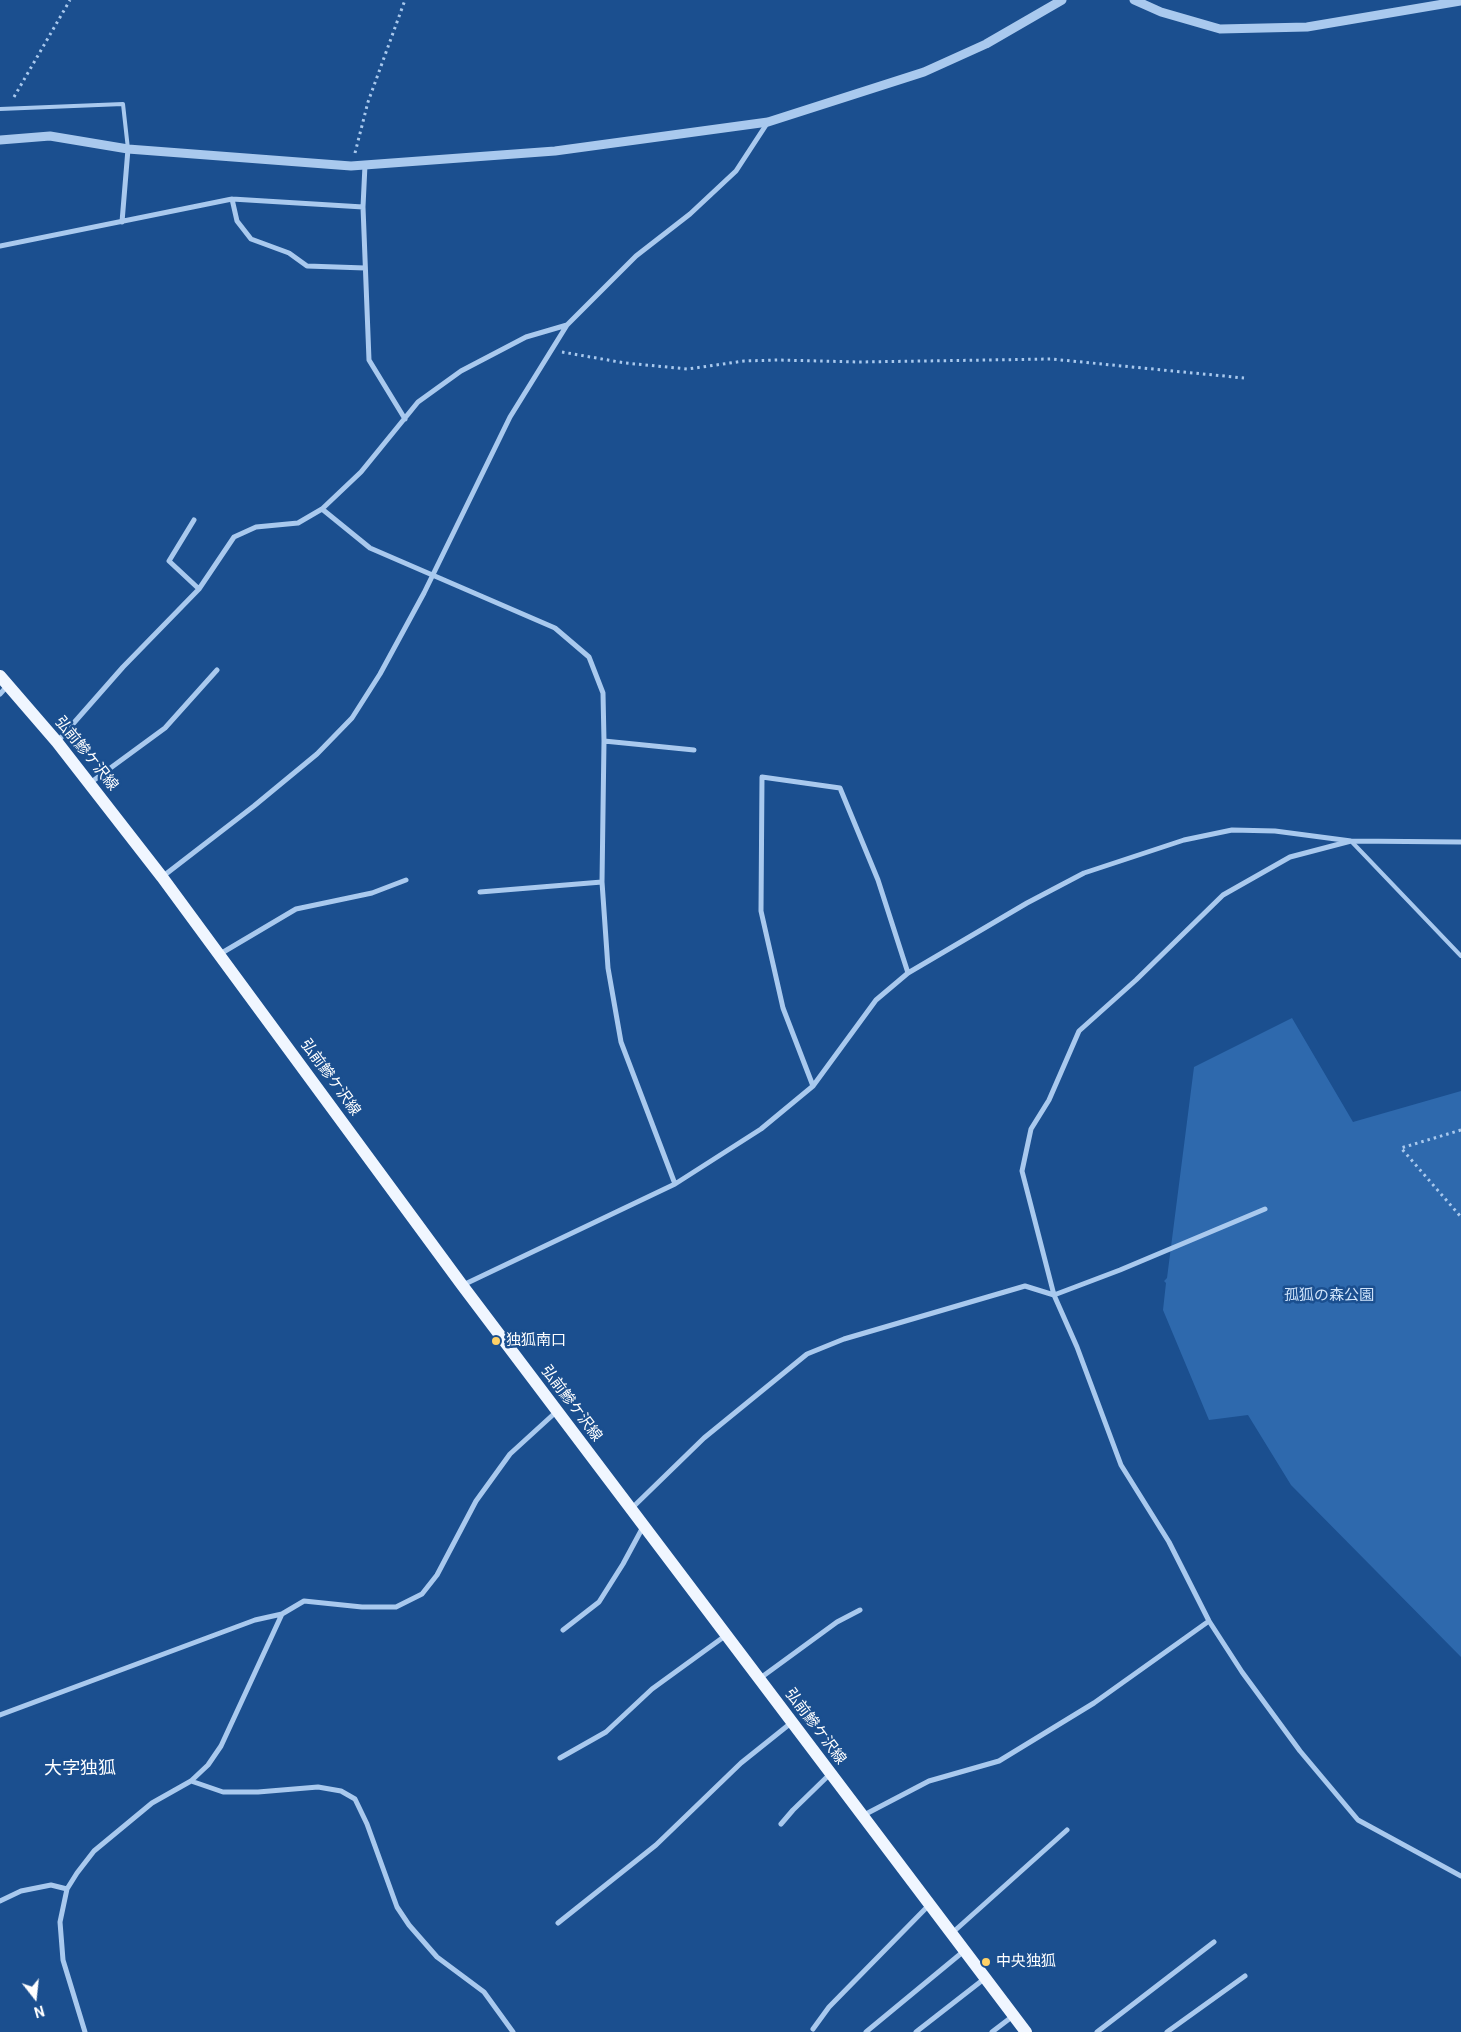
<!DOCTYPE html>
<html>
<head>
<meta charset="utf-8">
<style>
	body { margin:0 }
	#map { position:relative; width:1461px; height:2032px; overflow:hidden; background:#1b4f8f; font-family:Roboto,sans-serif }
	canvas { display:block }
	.north { position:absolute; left:10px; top:1972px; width:50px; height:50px; -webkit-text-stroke:4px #1b4f8f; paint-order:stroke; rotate:164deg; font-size:14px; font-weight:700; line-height:20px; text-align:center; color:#fff }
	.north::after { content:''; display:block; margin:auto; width:18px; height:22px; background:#fff; clip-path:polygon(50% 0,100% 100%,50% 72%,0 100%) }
</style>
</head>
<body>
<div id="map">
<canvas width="1461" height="2032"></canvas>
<div class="north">N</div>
</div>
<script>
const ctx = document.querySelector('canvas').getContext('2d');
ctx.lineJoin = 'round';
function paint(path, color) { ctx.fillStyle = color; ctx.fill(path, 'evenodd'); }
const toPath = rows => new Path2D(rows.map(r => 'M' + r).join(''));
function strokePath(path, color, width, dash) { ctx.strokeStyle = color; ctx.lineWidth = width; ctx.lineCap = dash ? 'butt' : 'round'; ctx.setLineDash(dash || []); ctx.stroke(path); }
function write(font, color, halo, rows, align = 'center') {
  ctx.font = font + ' Roboto,"Noto Sans JP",sans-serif'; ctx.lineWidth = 5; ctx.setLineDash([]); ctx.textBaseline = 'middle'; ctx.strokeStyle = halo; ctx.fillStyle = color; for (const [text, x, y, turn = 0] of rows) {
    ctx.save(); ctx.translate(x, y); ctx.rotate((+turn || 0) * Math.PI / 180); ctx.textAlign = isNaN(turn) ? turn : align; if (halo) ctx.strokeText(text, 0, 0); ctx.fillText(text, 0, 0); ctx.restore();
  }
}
paint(toPath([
	[1292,1018,1353,1122,1461,1091,1461,1657,1291,1485,1248,1415,1209,1420,1163,1310,1166,1283,1164,1281,1167,1278,1194,1067]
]), '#2e69ad');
strokePath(toPath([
	[14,97,70,0],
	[355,153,368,102,405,0],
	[562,352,625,363,688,369,744,361,778,360,860,362,1051,359,1244,378],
	[1461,1130,1401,1148,1461,1217]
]), '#a9c9ee', 3, [2.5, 4]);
strokePath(toPath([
	[0,109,123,104,128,149],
	[1351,841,1461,956]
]), '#a9c9ee', 4);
strokePath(toPath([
	[365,165,363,207,369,360,405,419],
	[232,199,237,221,251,239,289,253,307,266,365,268],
	[122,222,128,149],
	[0,246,232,199,363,207],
	[322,509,370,548,555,628,589,657,603,693,604,741,602,882,608,968,621,1042,675,1184],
	[194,520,169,561,199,589],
	[0,694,8,685],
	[604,741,694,750],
	[57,742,123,667,199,589,234,537,256,527,298,523,322,509,361,472,418,402,461,371,526,337,567,325],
	[90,783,165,728,217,670],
	[1351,841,1290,857,1223,895,1136,980,1079,1031,1049,1100,1031,1129,1022,1171,1054,1295,1077,1347,1121,1465,1169,1542,1209,1621,1242,1672,1300,1751,1358,1820,1461,1876],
	[162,877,254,806,317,754,352,718,380,674,424,593,510,417,567,325,636,256,690,214,736,171,768,122],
	[480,892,602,882],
	[220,954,296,909,372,893,406,880],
	[813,1086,783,1008,761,911,762,777,840,788,878,880,908,973],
	[463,1285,675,1184,761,1129,813,1086,876,1000,908,973,1027,903,1084,873,1184,840,1232,830,1275,831,1351,841,1461,842],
	[631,1509,704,1438,807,1354,844,1339,1025,1286,1054,1295,1120,1270,1265,1209],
	[563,1630,599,1602,623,1564,643,1527],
	[759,1679,837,1622,860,1610],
	[0,1715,255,1620,282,1614],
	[560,1758,606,1732,652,1689,725,1636],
	[191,1781,223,1792,258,1792,318,1787,341,1791,355,1799,367,1824,397,1907,409,1925,437,1957,484,1992,513,2032],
	[862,1816,929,1781,999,1761,1094,1703,1209,1621],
	[781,1824,793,1810,830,1774],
	[0,1901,21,1891,51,1885,67,1889],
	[558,1923,656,1845,741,1763,791,1723],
	[951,1934,1067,1830],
	[813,2029,829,2007,929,1905],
	[85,2032,63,1960,60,1922,67,1889,77,1873,94,1851,152,1803,191,1781,208,1765,221,1746,282,1614,304,1601,362,1607,396,1607,422,1594,437,1575,476,1501,510,1454,556,1412],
	[866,2032,964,1951],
	[916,2032,984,1979],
	[992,2032,1013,2016],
	[1097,2032,1214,1942],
	[1167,2032,1245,1976]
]), '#a9c9ee', 5);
strokePath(toPath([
	[1134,0,1161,12,1220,29,1307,27,1461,1],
	[0,140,50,136,128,149,351,166,555,151,768,122,924,72,986,44,1062,0]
]), '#a9c9ee', 9);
strokePath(toPath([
	[0,676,57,742,162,877,462,1285,1026,2032]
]), '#f0f6ff', 12);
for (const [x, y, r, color] of [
	[496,1341,5,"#ffd166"],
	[986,1962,5,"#ffd166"]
]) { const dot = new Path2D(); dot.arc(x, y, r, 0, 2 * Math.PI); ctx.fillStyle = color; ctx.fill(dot); strokePath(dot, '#1b4f8f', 2); }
write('15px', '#fff', '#1b4f8f', [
	["弘前鰺ケ沢線",86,754,51],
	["弘前鰺ケ沢線",330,1078,54],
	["弘前鰺ケ沢線",571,1404,53],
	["弘前鰺ケ沢線",815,1727,53]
]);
write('15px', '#cfe3fa', '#1b4f8f', [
	["孤狐の森公園",1329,1296]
]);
write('15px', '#fff', '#1b4f8f', [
	["独狐南口",506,1341],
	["中央独狐",996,1962]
], 'left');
write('18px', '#fff', '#1b4f8f', [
	["大字独狐",80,1769]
]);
</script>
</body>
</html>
